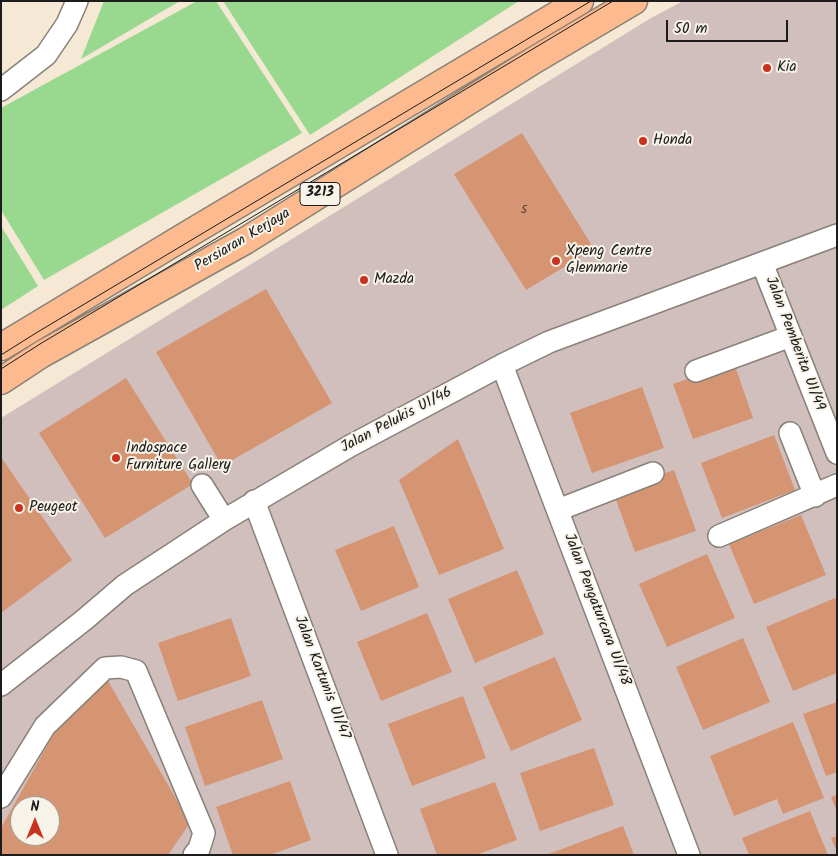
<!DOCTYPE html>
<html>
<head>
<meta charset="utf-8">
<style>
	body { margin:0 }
	#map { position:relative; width:838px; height:856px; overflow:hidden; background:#f5e8d4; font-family:Kalam,sans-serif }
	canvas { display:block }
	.frame { position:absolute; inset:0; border:2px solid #1c1c1c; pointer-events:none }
	.north { position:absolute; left:10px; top:796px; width:50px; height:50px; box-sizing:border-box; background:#f7f3e8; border:1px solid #9f9d96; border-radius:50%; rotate:0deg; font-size:14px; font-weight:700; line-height:20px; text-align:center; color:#1c1c1c }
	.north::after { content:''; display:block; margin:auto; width:18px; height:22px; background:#c8321e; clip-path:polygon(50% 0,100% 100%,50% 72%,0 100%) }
	.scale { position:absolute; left:666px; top:20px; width:122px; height:22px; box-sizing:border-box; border:2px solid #1c1c1c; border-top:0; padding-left:6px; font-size:15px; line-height:18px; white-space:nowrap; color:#1c1c1c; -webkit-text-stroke:4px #f7f3e8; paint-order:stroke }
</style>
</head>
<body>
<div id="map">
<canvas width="838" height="856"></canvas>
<div class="frame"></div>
<div class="north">N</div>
<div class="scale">50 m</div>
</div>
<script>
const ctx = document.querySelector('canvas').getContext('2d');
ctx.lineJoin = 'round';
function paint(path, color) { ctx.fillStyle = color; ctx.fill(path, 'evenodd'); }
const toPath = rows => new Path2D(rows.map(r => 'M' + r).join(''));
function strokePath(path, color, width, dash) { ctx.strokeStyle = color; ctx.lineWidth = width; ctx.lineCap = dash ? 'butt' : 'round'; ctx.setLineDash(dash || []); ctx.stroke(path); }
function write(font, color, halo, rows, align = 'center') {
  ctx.font = font + ' Kalam,sans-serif'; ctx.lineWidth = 4; ctx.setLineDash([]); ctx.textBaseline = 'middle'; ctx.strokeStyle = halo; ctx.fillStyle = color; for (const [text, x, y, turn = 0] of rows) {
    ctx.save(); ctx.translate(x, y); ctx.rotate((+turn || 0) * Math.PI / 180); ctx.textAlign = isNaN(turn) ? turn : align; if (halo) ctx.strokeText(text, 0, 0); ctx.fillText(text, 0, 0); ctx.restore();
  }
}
paint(toPath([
	[683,1,837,1,837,855,1,855,1,418,651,18],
	[20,806,50,806,50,836,20,836]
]), '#d1bfbd');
paint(toPath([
	[104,1,180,1,81,59],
	[197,1,216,1,302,133,44,280,1,210,1,108],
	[223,1,519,1,310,135],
	[1,226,38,286,1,310]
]), '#99d98f');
paint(toPath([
	[522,133,594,249,526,290,454,174],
	[266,289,332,403,222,466,156,352],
	[734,363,753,418,693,439,673,384],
	[126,378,193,484,105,538,39,433],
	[642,387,664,448,592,473,570,413],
	[774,435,795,490,722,518,701,463],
	[458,439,504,549,439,575,399,480],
	[1,457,72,560,1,613],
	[674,470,696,531,635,552,613,492],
	[801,515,826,575,754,604,729,544],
	[394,526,419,587,361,611,335,550],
	[707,554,735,618,667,647,639,584],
	[517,570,544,634,475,663,448,599],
	[835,598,837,602,837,673,793,691,766,627],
	[427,613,452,672,381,701,357,642],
	[231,618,251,676,178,701,158,643],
	[743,638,770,702,703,730,676,667],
	[555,657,582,720,511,751,483,687],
	[108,681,190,823,168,855,1,855,1,828,53,735],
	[20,806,50,806,50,836,20,836],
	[463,696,486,758,412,786,388,724],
	[262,700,283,759,205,786,185,727],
	[837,702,837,772,826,776,803,714],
	[793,722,824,798,783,814,777,799,734,816,710,756],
	[594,748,614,805,540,831,520,773],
	[290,781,311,840,270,855,233,855,216,807],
	[495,782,517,840,476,855,437,855,420,809],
	[837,795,837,812,831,797],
	[810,811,828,855,749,855,742,838],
	[623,826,634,855,546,855],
	[837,836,837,852,831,838]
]), '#d59472');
const minor = toPath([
	[1,90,46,55,67,24,77,1],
	[762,263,837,453],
	[502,365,689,855],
	[696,371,791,336],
	[790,433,815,496],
	[202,485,224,520],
	[254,501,387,855],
	[558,510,653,473],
	[719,536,837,485],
	[1,685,84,620,125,585,224,520,350,446,502,365,549,342,837,235],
	[1,797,45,726,105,668,121,667,136,671,204,833,199,849,194,855]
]);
const major = toPath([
	[1,347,190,233,580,1],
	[1,381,42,354,245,241,536,59,634,1]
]);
strokePath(minor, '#888278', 24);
strokePath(major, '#888278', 29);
strokePath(minor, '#fff', 21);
strokePath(major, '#fcba8e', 26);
strokePath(toPath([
	[1,355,36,333,591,1],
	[1,369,40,344,613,1]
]), '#1c1c1c', 1);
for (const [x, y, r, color] of [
	[767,68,5,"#c8321e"],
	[643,141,5,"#c8321e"],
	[556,261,5,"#c8321e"],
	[364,280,5,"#c8321e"],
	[116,458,5,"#c8321e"],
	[19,508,5,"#c8321e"]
]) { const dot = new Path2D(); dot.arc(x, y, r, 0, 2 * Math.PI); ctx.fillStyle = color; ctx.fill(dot); strokePath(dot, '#f7f3e8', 2); }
write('12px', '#4a3a32', null, [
	["5",524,211]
]);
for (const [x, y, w] of [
	[320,194,40]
]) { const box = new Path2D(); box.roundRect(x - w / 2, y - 11.5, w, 23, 4); ctx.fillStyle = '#f7f3e8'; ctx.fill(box); strokePath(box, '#1c1c1c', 1); }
write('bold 14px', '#1c1c1c', null, [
	["3213",320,194]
]);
write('15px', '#1c1c1c', '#f7f3e8', [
	["Kia",777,68],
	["Honda",653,141],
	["Xpeng Centre",566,252],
	["Glenmarie",566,269],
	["Mazda",374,280],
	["Indospace",126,449],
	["Furniture Gallery",126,466],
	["Peugeot",29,508]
], 'left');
write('15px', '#1c1c1c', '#f7f3e8', [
	["Persiaran Kerjaya",243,241,-31],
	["Jalan Pemberita U1/49",794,344,69],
	["Jalan Pelukis U1/46",397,421,-28],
	["Jalan Pengaturcara U1/48",596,610,69],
	["Jalan Kartunis U1/47",321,678,69]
]);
</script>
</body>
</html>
